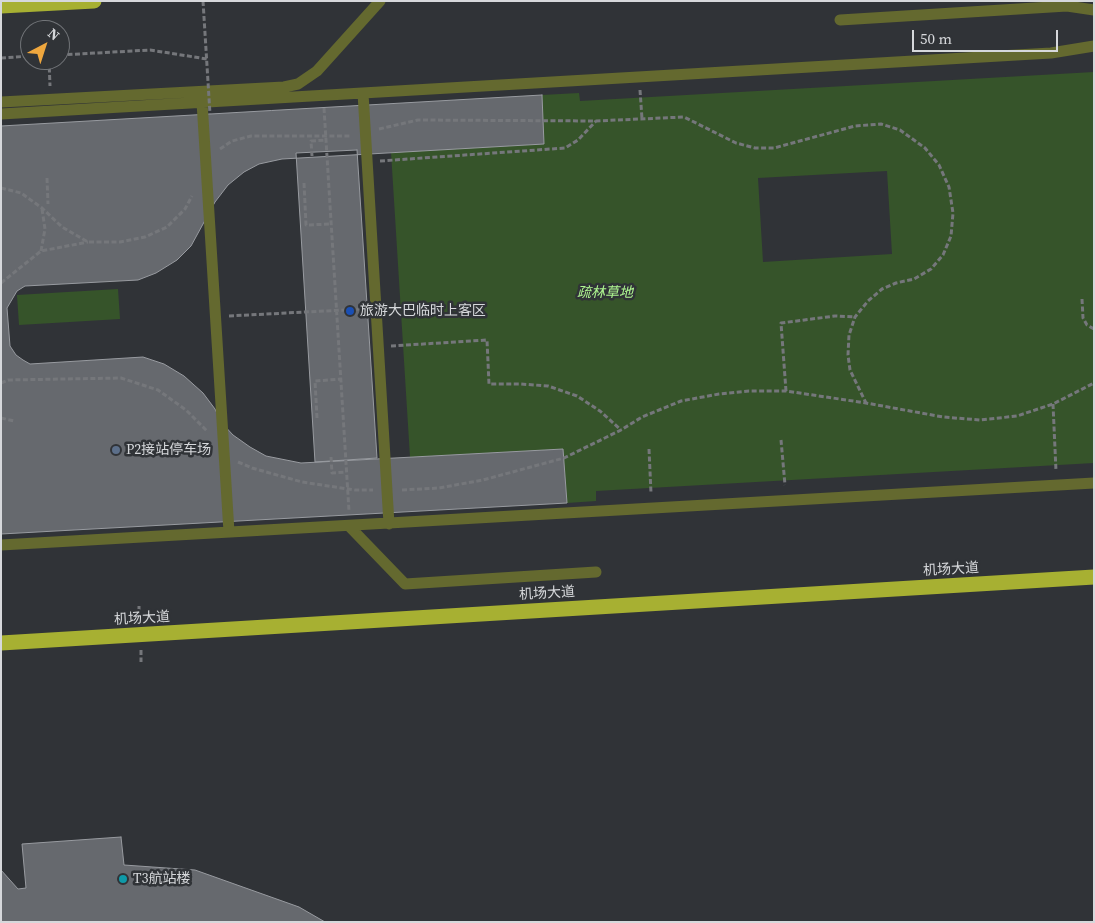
<!DOCTYPE html>
<html>
<head>
<meta charset="utf-8">
<style>
	body { margin:0 }
	#map { position:relative; width:1095px; height:923px; overflow:hidden; background:#303337; font-family:"Source Serif 4",serif }
	canvas { display:block }
	.frame { position:absolute; inset:0; border:2px solid #d6d8db; pointer-events:none }
	.north { position:absolute; left:20px; top:20px; width:50px; height:50px; box-sizing:border-box; background:#303337; border:1px solid #727579; border-radius:50%; rotate:40deg; font-size:14px; font-weight:700; line-height:20px; text-align:center; color:#d6d8db }
	.north::after { content:''; display:block; margin:auto; width:18px; height:22px; background:#efa73e; clip-path:polygon(50% 0,100% 100%,50% 72%,0 100%) }
	.scale { position:absolute; left:912px; top:30px; width:146px; height:22px; box-sizing:border-box; border:2px solid #d6d8db; border-top:0; padding-left:6px; font-size:15px; line-height:18px; white-space:nowrap; color:#d6d8db; -webkit-text-stroke:4px #303337; paint-order:stroke }
</style>
</head>
<body>
<div id="map">
<canvas width="1095" height="923"></canvas>
<div class="frame"></div>
<div class="north">N</div>
<div class="scale">50 m</div>
</div>
<script>
const ctx = document.querySelector('canvas').getContext('2d');
ctx.lineJoin = 'round';
function paint(path, color) { ctx.fillStyle = color; ctx.fill(path, 'evenodd'); }
const toPath = rows => new Path2D(rows.map(r => 'M' + r).join(''));
function strokePath(path, color, width, dash) { ctx.strokeStyle = color; ctx.lineWidth = width; ctx.lineCap = dash ? 'butt' : 'round'; ctx.setLineDash(dash || []); ctx.stroke(path); }
function write(font, color, halo, rows, align = 'center') {
  ctx.font = font + ' "Source Serif 4","Noto Sans SC",serif'; ctx.lineWidth = 5; ctx.setLineDash([]); ctx.textBaseline = 'middle'; ctx.strokeStyle = halo; ctx.fillStyle = color; for (const [text, x, y, turn = 0] of rows) {
    ctx.save(); ctx.translate(x, y); ctx.rotate((+turn || 0) * Math.PI / 180); ctx.textAlign = isNaN(turn) ? turn : align; if (halo) ctx.strokeText(text, 0, 0); ctx.fillText(text, 0, 0); ctx.restore();
  }
}
paint(toPath([
	[1094,72,1094,463,596,491,596,501,567,503,563,449,410,457,391,152,544,144,542,95,579,93,580,101],
	[887,171,892,254,763,262,758,178],
	[118,289,120,319,19,325,17,295]
]), '#36542a');
const building = toPath([
	[542,95,544,144,282,159,259,164,244,172,228,185,215,202,191,246,177,260,156,273,138,280,25,286,17,291,7,308,10,346,16,355,23,360,30,364,143,357,164,364,184,376,203,393,215,409,221,422,233,435,250,447,266,456,301,463,563,449,567,503,1,534,1,126,542,95],
	[357,150,377,458,315,462,296,153,357,150],
	[121,837,124,865,195,870,299,907,325,922,1,922,1,870,18,889,26,888,22,844,121,837]
]);
paint(building, '#66696e');
strokePath(building, '#989ba0', 1);
strokePath(toPath([
	[46,23,47,30],
	[60,55,150,50,207,59],
	[1,58,30,56],
	[49,60,50,86],
	[640,90,642,119],
	[324,108,349,511],
	[379,129,418,120,596,121,684,117,736,143,755,148,774,148,855,126,881,124,900,130,925,148,939,165,949,187,953,213,951,236,943,255,931,269,914,279,896,283,882,289,868,301,855,317,849,335,848,355,850,370,866,403],
	[220,149,232,141,251,136,351,136],
	[312,156,311,141,326,140],
	[380,161,565,148,578,140,596,121],
	[47,178,48,204],
	[304,183,306,225,331,224],
	[1,188,21,193,42,208,62,227,88,242,120,242,145,237,167,227,185,209,192,196],
	[41,251,45,229,42,209],
	[1,283,41,251,88,242],
	[1082,299,1083,318,1087,325,1094,329],
	[229,316,363,309],
	[391,346,487,340,489,384,521,384,548,386,577,396,600,411,621,430],
	[1,383,8,380,121,378,158,390,186,410,208,432],
	[786,391,781,323,835,316,855,317],
	[1053,404,1056,471],
	[1,418,14,421],
	[317,418,315,381,341,379],
	[781,440,785,485],
	[649,449,651,493],
	[331,457,332,473,346,472],
	[238,462,252,468,302,482,355,490,373,490],
	[402,490,439,488,483,480,564,458,621,430,642,417,681,401,719,394,749,391,786,391,866,403,943,417,980,420,1017,416,1053,404,1094,383],
	[139,606,139,619],
	[141,650,141,662]
]), '#75777b', 3, [5, 2.5]);
strokePath(toPath([
	[840,20,1067,6,1094,10],
	[363,93,389,524],
	[1,102,284,87,298,84,317,71,380,1],
	[202,102,229,532],
	[1,114,1051,53,1094,46],
	[349,526,405,584,596,572],
	[1,545,1094,483]
]), '#64692f', 11);
strokePath(toPath([
	[1,6,94,1],
	[1,643,1094,577]
]), '#a7b032', 15);
strokePath(toPath([
	[203,1,210,114]
]), '#75777b', 3, [5, 2.5]);
for (const [x, y, r, color] of [
	[350,311,5,"#1a4fb4"],
	[116,450,5,"#5c6f8a"],
	[123,879,5,"#0f9aa8"]
]) { const dot = new Path2D(); dot.arc(x, y, r, 0, 2 * Math.PI); ctx.fillStyle = color; ctx.fill(dot); strokePath(dot, '#303337', 2); }
write('italic 14px', '#aef690', '#303337', [
	["疏林草地",605,293]
]);
write('14px', '#d6d8db', '#303337', [
	["旅游大巴临时上客区",360,311],
	["P2接站停车场",126,450],
	["T3航站楼",133,879]
], 'left');
write('14px', '#d6d8db', '#303337', [
	["机场大道",951,570,-3],
	["机场大道",547,594,-3],
	["机场大道",142,619,-3]
]);
</script>
</body>
</html>
